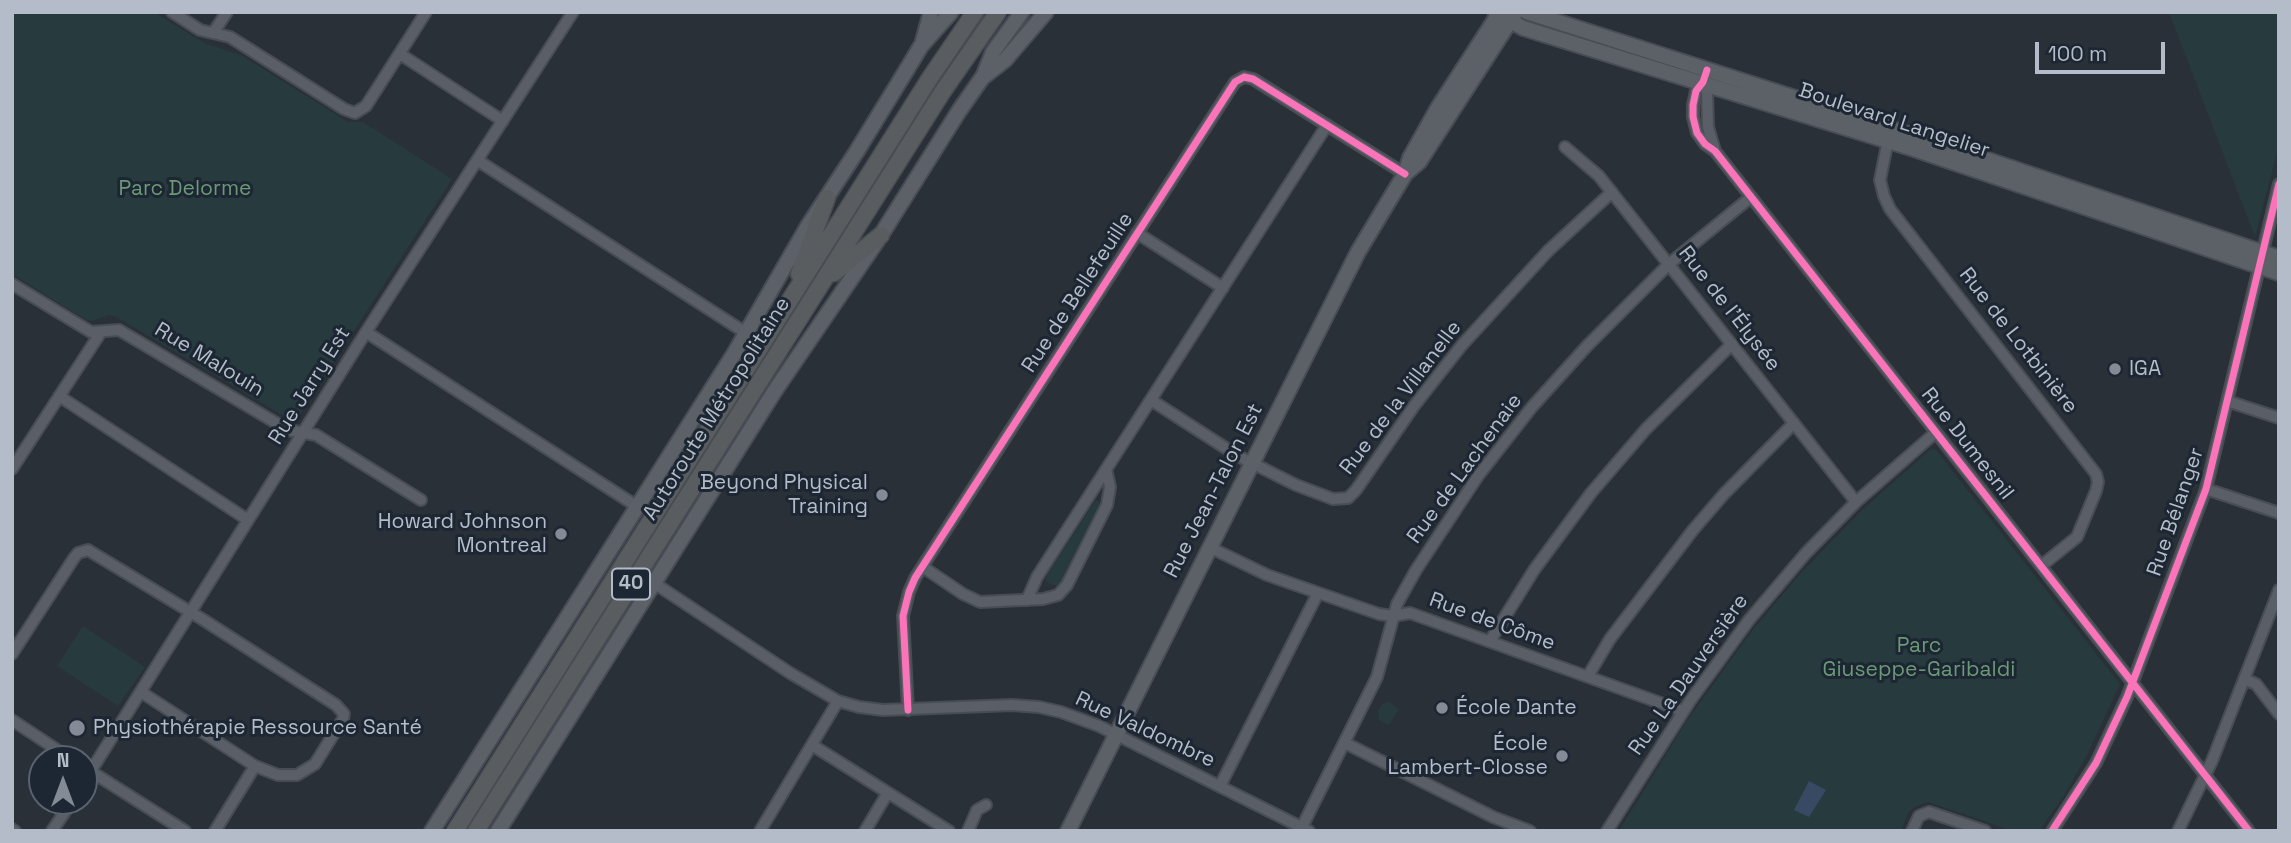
<!DOCTYPE html>
<html>
<head>
<meta charset="utf-8">
<style>
	body { margin:0 }
	#map { position:relative; width:2291px; height:843px; overflow:hidden; background:#2a3038; font-family:"Space Grotesk",sans-serif }
	canvas { display:block }
	.frame { position:absolute; inset:0; border:14px solid #b4bcc9; pointer-events:none }
	.north { position:absolute; left:28px; top:745px; width:70px; height:70px; box-sizing:border-box; background:#1d2633; border:2px solid #59626f; border-radius:50%; rotate:0deg; font-size:19px; font-weight:700; line-height:28px; text-align:center; color:#b4bcc9 }
	.north::after { content:''; display:block; margin:auto; width:24px; height:32px; background:#848b96; clip-path:polygon(50% 0,100% 100%,50% 72%,0 100%) }
	.scale { position:absolute; left:2035px; top:42px; width:130px; height:32px; box-sizing:border-box; border:4px solid #b4bcc9; border-top:0; padding-left:9px; font-size:21px; line-height:24px; white-space:nowrap; color:#b4bcc9; -webkit-text-stroke:5px #1d2633; paint-order:stroke }
</style>
</head>
<body>
<div id="map">
<canvas width="2291" height="843"></canvas>
<div class="frame"></div>
<div class="north">N</div>
<div class="scale">100 m</div>
</div>
<script>
const ctx = document.querySelector('canvas').getContext('2d');
ctx.lineJoin = 'round';
function paint(path, color) { ctx.fillStyle = color; ctx.fill(path, 'evenodd'); }
const toPath = rows => new Path2D(rows.map(r => 'M' + r).join(''));
function strokePath(path, color, width, dash) { ctx.strokeStyle = color; ctx.lineWidth = width; ctx.lineCap = dash ? 'butt' : 'round'; ctx.setLineDash(dash || []); ctx.stroke(path); }
function write(font, color, halo, rows, align = 'center') {
  ctx.font = font + ' "Space Grotesk",sans-serif'; ctx.lineWidth = 6; ctx.setLineDash([]); ctx.textBaseline = 'middle'; ctx.strokeStyle = halo; ctx.fillStyle = color; for (const [text, x, y, turn = 0] of rows) {
    ctx.save(); ctx.translate(x, y); ctx.rotate((+turn || 0) * Math.PI / 180); ctx.textAlign = isNaN(turn) ? turn : align; if (halo) ctx.strokeText(text, 0, 0); ctx.fillText(text, 0, 0); ctx.restore();
  }
}
paint(toPath([
	[12,12,154,12,206,44,241,55,348,122,363,122,452,179,297,419,289,419,115,316,109,315,91,321,86,320,12,274],
	[2169,12,2279,12,2279,145,2255,237],
	[1931,449,1936,450,2120,684,2085,759,2063,797,2039,831,2013,831,1928,802,1914,807,1908,813,1901,831,1619,831,1686,722,1754,628,1801,573,1862,510],
	[1096,500,1099,502,1099,506,1061,582,1057,585,1051,585,1046,581,1047,575],
	[83,626,145,667,118,706,57,666],
	[1389,702,1399,709,1389,725,1379,720,1378,712,1382,704]
]), '#273a3e');
paint(toPath([
	[1809,781,1826,790,1809,817,1794,810]
]), '#384963');
const minor = toPath([
	[172,12,200,30,230,37,344,109,355,113,366,106,426,12],
	[213,33,227,12],
	[400,54,503,121],
	[1704,78,1696,91,1693,105,1693,117,1697,133,1705,144,1715,151,2249,831],
	[1703,82,1707,92,1708,127,1715,151],
	[1889,135,1880,180,1884,196,1890,209,2096,474,2098,482,2096,491,2077,537,2041,566],
	[1565,147,1599,176,1856,502],
	[477,160,746,333],
	[1137,233,1223,288],
	[12,284,91,332,119,330,288,430,316,435,421,500],
	[366,332,638,507],
	[59,396,248,520],
	[1151,400,1238,456,1296,485,1333,499,1348,498,1356,490,1414,406,1462,345,1548,251,1612,192],
	[2227,401,2279,418],
	[12,469,101,332],
	[2206,489,2279,513],
	[1209,547,1267,575,1379,614,1393,616,1410,613,1683,711],
	[923,567,963,594,980,602,1043,599,1058,595,1067,585,1107,505,1110,487,1106,469],
	[654,583,790,673,838,701,859,707,883,710,1012,705,1039,707,1061,712,1099,726,1309,831],
	[1027,600,1037,577,1327,125],
	[1490,641,1534,570,1591,493,1646,429,1732,344],
	[12,654,74,558,78,553,88,550,202,619,336,705,344,714,343,719,315,764,297,775,278,775,255,766,141,692],
	[1588,676,1610,639,1693,530,1724,494,1794,423],
	[2244,679,2256,684,2279,714],
	[908,710,903,616,909,592,915,578,1235,82,1244,77,1253,79,1405,174],
	[12,720,71,759],
	[1345,743,1493,817,1530,831],
	[812,745,949,831],
	[84,767,185,831],
	[84,782,366,332,573,12],
	[1220,786,1318,593],
	[1302,827,1377,677,1397,604,1416,570,1478,476,1532,407,1587,346,1669,264,1751,197],
	[12,829,15,831],
	[52,831,72,801],
	[215,831,255,766],
	[760,831,838,701],
	[865,831,887,794],
	[968,831,977,810,986,805],
	[1607,831,1690,701,1749,620,1806,553,1856,502,1935,433],
	[1912,831,1919,816,1929,812,1985,831],
	[2052,831,2096,763,2127,697,2206,489,2279,184],
	[2178,831,2212,761,2279,590]
]);
const major = toPath([
	[1495,12,1523,28,1914,149,2279,273],
	[1527,12,1961,151,2279,258],
	[923,41,931,12],
	[983,77,993,52,1022,12],
	[1406,173,1419,162,1516,12],
	[432,831,734,354,808,226,857,151,912,61,921,46,951,12],
	[498,831,774,392,881,235,959,111,982,78,1005,60,1046,12],
	[1068,831,1358,252,1405,174,1410,158,1438,108,1500,12]
]);
const highway = toPath([
	[834,273,881,235],
	[799,274,827,198],
	[455,831,930,78,975,12],
	[476,831,943,91,998,12]
]);
strokePath(minor, '#484c53', 14);
strokePath(major, '#484c55', 18);
strokePath(highway, '#474c53', 19);
strokePath(minor, '#5a5e66', 10);
strokePath(major, '#5c6168', 14);
strokePath(highway, '#5a5d60', 16);
strokePath(toPath([
	[1707,70,1703,82,1696,91,1693,105,1693,117,1697,133,1705,144,1715,151,2249,831],
	[908,710,903,616,909,592,915,578,1235,82,1244,77,1253,79,1405,174],
	[2052,831,2096,763,2127,697,2206,489,2279,184]
]), '#fb73b8', 7);
for (const [x, y, r, color] of [
	[2115,369,7,"#848b96"],
	[882,495,7,"#848b96"],
	[561,534,7,"#848b96"],
	[1442,708,7,"#848b96"],
	[77,728,9,"#848b96"],
	[1562,756,7,"#848b96"]
]) { const dot = new Path2D(); dot.arc(x, y, r, 0, 2 * Math.PI); ctx.fillStyle = color; ctx.fill(dot); strokePath(dot, '#1d2633', 2.5); }
for (const [x, y, w] of [
	[631,584,38]
]) { const box = new Path2D(); box.roundRect(x - w / 2, y - 15.5, w, 31, 5); ctx.fillStyle = '#1d2633'; ctx.fill(box); strokePath(box, '#b4bcc9', 2); }
write('bold 19px', '#b4bcc9', null, [
	["40",631,584]
]);
write('21px', '#b4bcc9', '#1d2633', [
	["Boulevard Langelier",1894,121,18],
	["Rue de Bellefeuille",1078,293,-57],
	["Rue de l'Élysée",1729,309,52],
	["Rue de Lotbinière",2018,341,52],
	["Rue Malouin",209,360,31],
	["Rue Jarry Est",310,386,-58],
	["Rue de la Villanelle",1401,398,-53],
	["Autoroute Métropolitaine",717,409,-58],
	["Rue Dumesnil",1967,444,52],
	["Rue de Lachenaie",1465,469,-54],
	["Rue Jean-Talon Est",1214,491,-63],
	["Rue Bélanger",2176,512,-71],
	["Rue de Côme",1492,622,20],
	["Rue La Dauversière",1689,675,-55],
	["Rue Valdombre",1145,730,25]
]);
write('21px', '#6b9a76', '#1d2633', [
	["Parc Delorme",185,189],
	["Parc",1919,646],
	["Giuseppe-Garibaldi",1919,670]
]);
write('21px', '#b4bcc9', '#1d2633', [
	["IGA",2129,369],
	["Beyond Physical",868,483,"right"],
	["Training",868,507,"right"],
	["Howard Johnson",547,522,"right"],
	["Montreal",547,546,"right"],
	["École Dante",1456,708],
	["Physiothérapie Ressource Santé",93,728],
	["École",1548,744,"right"],
	["Lambert-Closse",1548,768,"right"]
], 'left');
</script>
</body>
</html>
